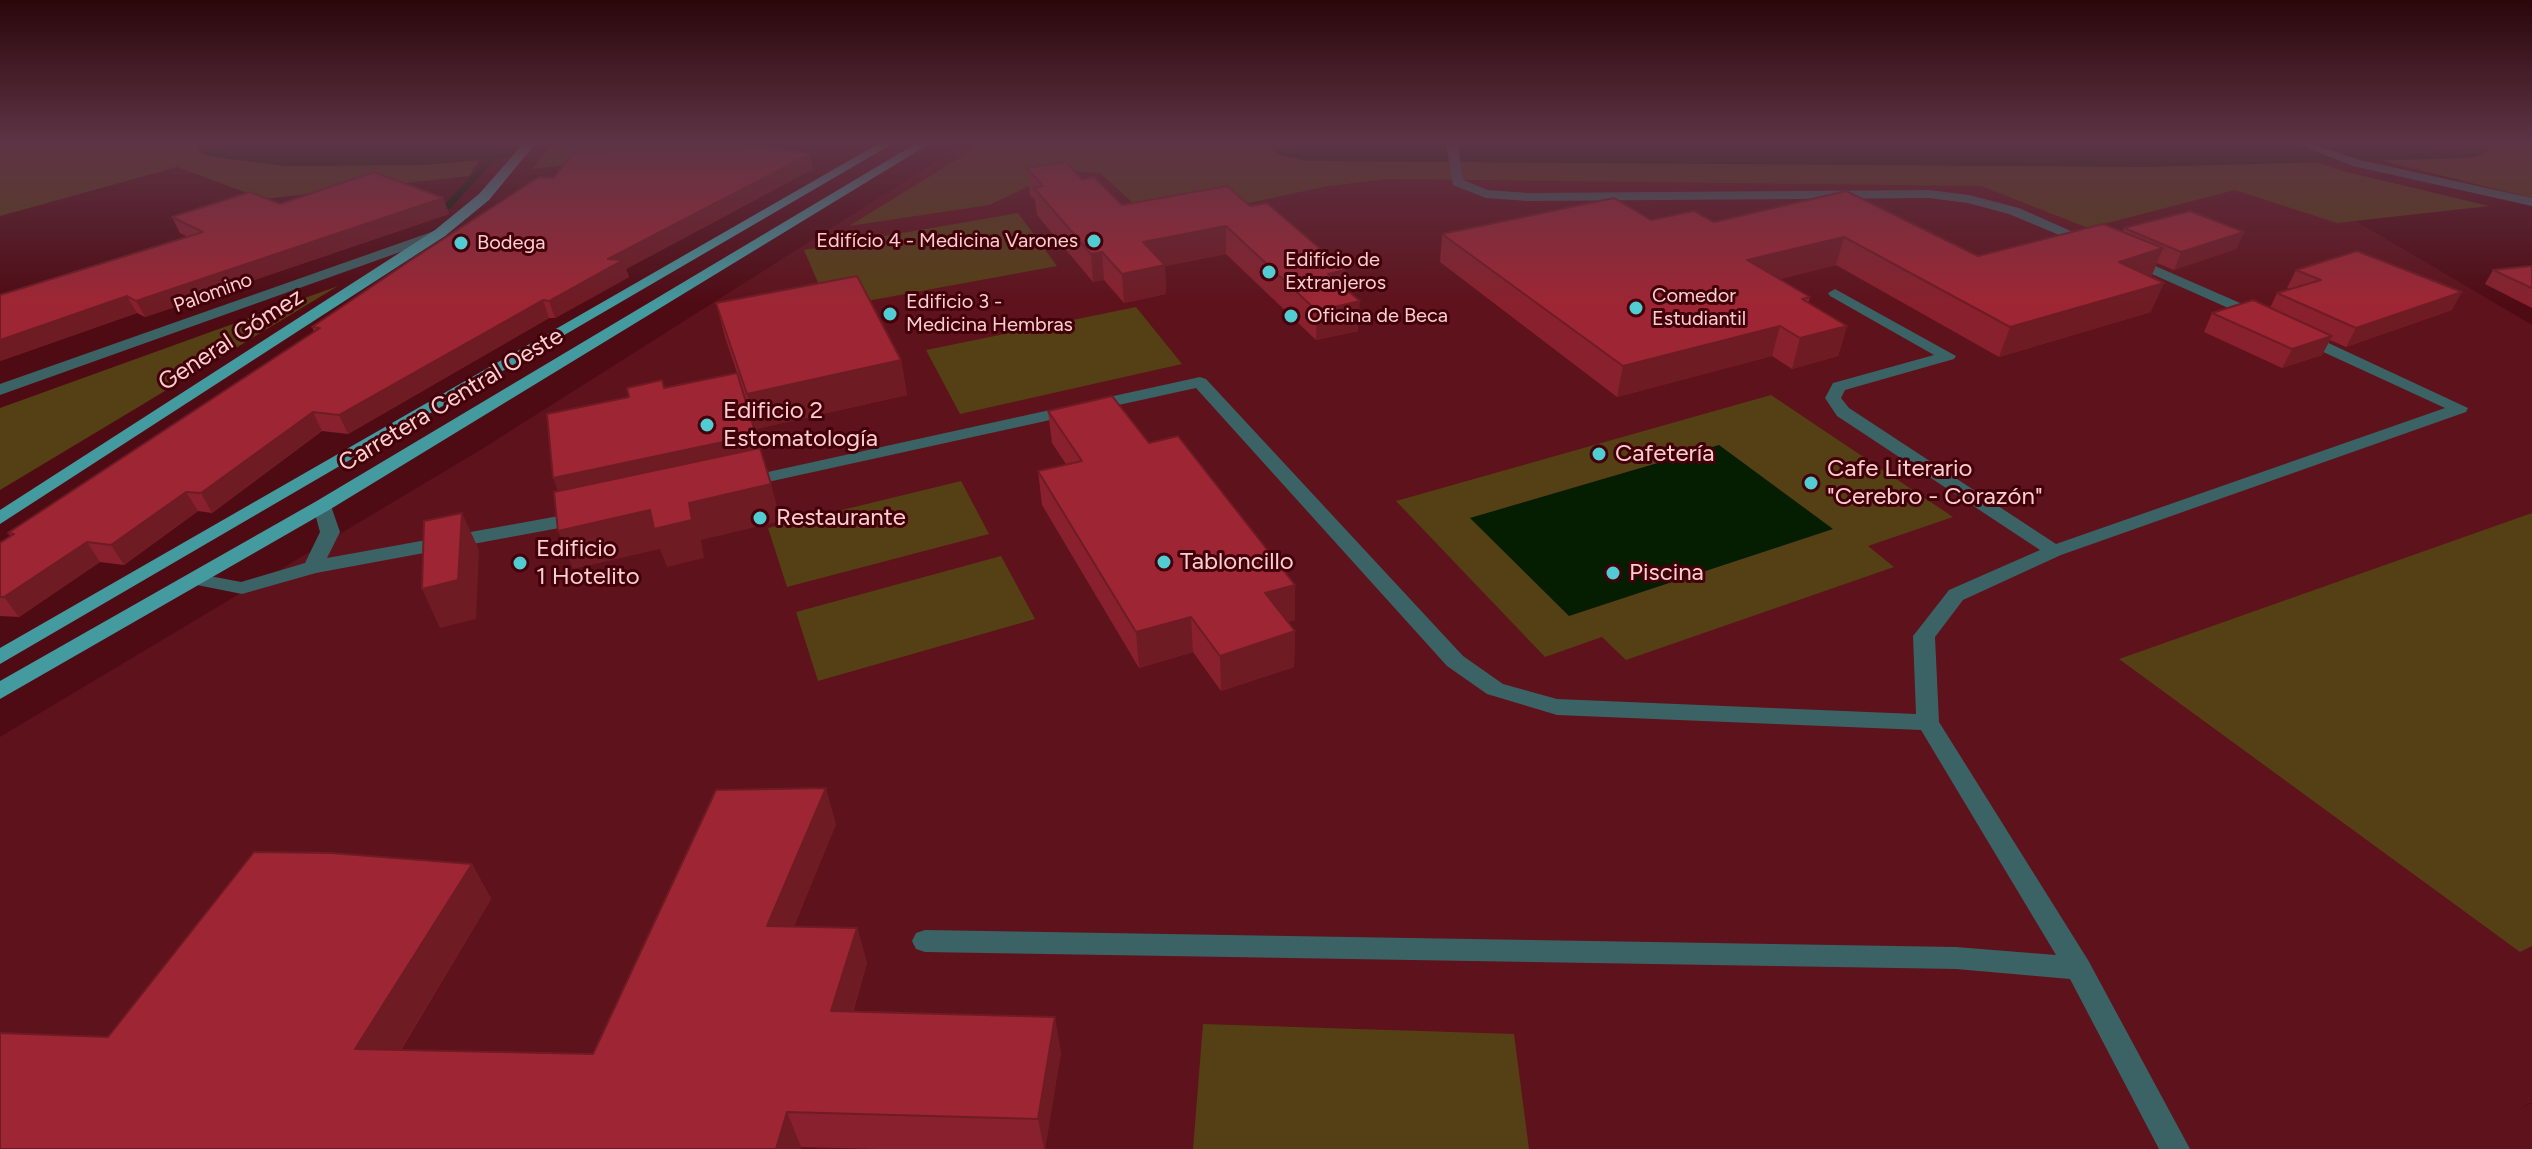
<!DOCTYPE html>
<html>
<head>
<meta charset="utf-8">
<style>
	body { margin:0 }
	canvas { display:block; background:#4f0b14 }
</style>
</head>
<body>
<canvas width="2532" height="1149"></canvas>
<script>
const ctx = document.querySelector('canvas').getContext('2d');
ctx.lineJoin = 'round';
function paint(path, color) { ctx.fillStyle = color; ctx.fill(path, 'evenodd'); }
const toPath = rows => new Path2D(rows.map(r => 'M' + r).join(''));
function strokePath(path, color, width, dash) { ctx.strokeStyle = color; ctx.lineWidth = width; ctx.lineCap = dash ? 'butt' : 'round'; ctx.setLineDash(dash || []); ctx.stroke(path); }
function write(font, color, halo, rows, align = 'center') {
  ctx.font = font + ' Figtree,sans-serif'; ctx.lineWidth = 6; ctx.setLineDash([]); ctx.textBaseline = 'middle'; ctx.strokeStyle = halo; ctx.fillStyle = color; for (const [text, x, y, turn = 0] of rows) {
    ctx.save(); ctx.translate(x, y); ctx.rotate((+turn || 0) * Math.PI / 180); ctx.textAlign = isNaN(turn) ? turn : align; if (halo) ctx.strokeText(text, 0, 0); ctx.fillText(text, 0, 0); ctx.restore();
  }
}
paint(toPath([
	[964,144,2263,144,2298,187,2532,325,2532,1102,2517,1110,2532,1103,2532,1149,0,1149,0,737,482,449]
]), '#5e121b');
paint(toPath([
	[0,144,198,144,226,156,374,155,487,149,469,176,264,199,177,167,0,216],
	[232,144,454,144,423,150],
	[552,144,759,144,532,169],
	[982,144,2263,144,2339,170,2489,206,2337,223,2235,190,2088,228,1981,186,1387,179,1328,186,1155,223,1100,173,1063,170,989,205,849,226],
	[2332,144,2532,144,2532,198,2387,162],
	[1018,213,1057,266,829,308,804,250],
	[338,286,140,406,0,490,0,408],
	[1136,307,1182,364,960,414,926,350],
	[1771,395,1953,517,1868,546,1894,567,1626,660,1602,637,1545,657,1396,501],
	[961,481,989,534,787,587,768,528],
	[2532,513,2532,946,2520,952,2119,659],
	[1001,556,1035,619,818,681,796,612],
	[1203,1024,1514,1034,1529,1149,1193,1149]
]), '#553f14');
paint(toPath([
	[1719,445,1833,529,1569,616,1470,518]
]), '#051d01');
paint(toPath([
	[501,144,509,144,450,209,444,209,444,205,501,144]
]), '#051d01');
paint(toPath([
	[195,144,529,144,522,154,505,158,423,165,287,166,219,158,202,154,195,144],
	[1269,144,2492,144,2485,154,2468,158,2147,167,1308,161,1276,154,1269,144]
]), '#051d01');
paint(toPath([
	[1446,144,1458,144,1463,180,1488,190,1528,193,1929,190,1969,195,2019,208,2100,244,2088,247,2009,214,1968,203,1929,198,1528,201,1486,198,1453,185,1446,144],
	[2297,144,2313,144,2360,160,2532,198,2532,206,2353,166,2297,144],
	[440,229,447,233,445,236,0,395,0,384,440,229],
	[2130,255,2263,313,2266,316,2258,321,2253,319,2125,262,2125,256,2130,255],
	[1835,289,1956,356,1954,359,1845,390,1841,398,1849,408,2056,544,2445,408,2295,339,2295,333,2307,333,2468,408,2466,412,2061,555,1963,600,1935,637,1939,722,2088,960,2190,1149,2159,1149,2070,979,1956,969,925,952,916,949,912,941,916,933,925,930,1956,947,2056,955,1921,730,1557,715,1487,694,1447,666,1196,388,745,487,736,482,745,477,1200,377,1206,379,1463,656,1503,684,1557,699,1916,714,1913,636,1917,631,1949,590,2040,550,1837,416,1825,398,1833,383,1934,355,1830,296,1828,293,1835,289],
	[322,500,331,506,340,532,327,558,581,512,590,518,581,524,316,573,242,594,187,583,184,579,194,573,241,582,305,563,320,532,313,506,322,500]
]), '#3b6264');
paint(toPath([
	[523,144,535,144,489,200,445,236,0,524,0,510,435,230,479,194,523,144],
	[878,144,892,144,0,664,0,648,878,144],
	[915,144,929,144,329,510,0,699,0,681,315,502,915,144]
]), '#439a9f');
paint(toPath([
	[1027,168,1082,179,1122,205,1227,186,1344,288,1358,331,1316,340,1226,254,1165,266,1166,294,1124,303,1104,280,1093,282,1037,215,1035,200,1030,195],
	[813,169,626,269,629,277,555,318,549,318,348,434,322,431,212,513,198,511,124,565,100,562,19,617,0,616,0,543,10,536,8,533,314,332,312,327,554,178],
	[1846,191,1978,256,2122,232,2124,228,2244,232,2236,249,2174,270,2157,263,2151,277,2151,312,1999,357,1836,265,1780,279,1810,297,1808,303,1847,326,1838,356,1792,369,1772,356,1617,397,1440,262,1442,234,1651,220,1714,222],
	[443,198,449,214,145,317,137,313,0,361,188,237,180,233,172,217,280,204],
	[2532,266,2532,308,2485,284,2493,270],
	[2296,270,2452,310,2346,347,2330,340,2322,355,2282,368,2204,332,2212,313,2270,308,2277,293,2290,289,2287,288],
	[716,303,901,360,907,395,756,429,725,337],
	[1048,411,1149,443,1295,585,1295,620,1288,622,1295,631,1294,667,1221,691,1193,652,1139,668,1042,505,1038,471,1066,464,1052,443],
	[836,824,794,926,857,928,867,963,853,1012,1061,1052,1045,1149,879,1149,801,1147,800,1149,0,1149,108,1037,472,864,491,899,401,1050,593,1054]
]), '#88212d');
paint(toPath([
	[810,154,813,169,626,269,629,277,555,318,549,301,608,259],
	[443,198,449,214,145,317,136,301],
	[1226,226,1226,254,1165,266,1166,294,1124,303,1122,274,1143,242],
	[2244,232,2236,249,2174,270,2181,252],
	[1844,237,1836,265,1740,289,1747,260],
	[2163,248,2151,277,2119,262],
	[1102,252,1104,280,1093,282,1091,254],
	[1345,270,1344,299,1328,274],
	[2164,283,2151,312,1999,357,2010,327],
	[2462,292,2452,310,2346,347,2356,328],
	[127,296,137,313,0,361,0,340],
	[543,300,549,318,348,434,339,415],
	[1360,301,1358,331,1316,340,1317,311],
	[1780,326,1772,356,1617,397,1623,366],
	[1847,326,1838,356,1792,369,1800,338],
	[2332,336,2322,355,2282,368,2292,349],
	[901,360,907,395,756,429,747,394],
	[313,412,322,431,212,513,201,493],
	[756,435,765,469,566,512,553,478],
	[771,484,781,521,701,540,704,558,667,567,660,549,573,569,558,531],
	[186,492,198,511,124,565,111,545],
	[462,513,479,550,476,619,440,628,422,589],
	[87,542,100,562,19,617,4,597],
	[1295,585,1295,620,1265,628,1265,593],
	[1191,617,1193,652,1139,668,1136,632],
	[1295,631,1294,667,1221,691,1220,656],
	[826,788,836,824,780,961,767,926],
	[472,864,491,899,380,1084,355,1049],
	[857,928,867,963,842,1047,831,1011],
	[1055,1017,1061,1052,1045,1149,1044,1149,1038,1119],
	[787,1112,801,1147,800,1149,776,1149]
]), '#6f1b24');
const building = toPath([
	[698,144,741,144,810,154,608,259,623,260,549,301,543,300,339,415,313,412,201,493,186,492,111,545,87,542,4,597,0,597,0,543,14,534,8,533,320,328,312,327,408,262,539,177,554,178,573,153,687,148,698,144],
	[1066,162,1082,179,1094,177,1122,205,1227,186,1250,206,1267,203,1345,270,1328,274,1360,301,1317,311,1226,226,1143,242,1165,265,1122,274,1102,252,1091,254,1034,188,1043,186,1027,168,1066,162],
	[374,172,443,198,136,301,127,296,0,340,0,295,203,232,172,217,250,192,280,204,374,172],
	[1846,191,1978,256,2103,224,2163,248,2119,262,2164,283,2010,327,1844,237,1747,260,1810,297,1802,299,1847,326,1800,338,1780,326,1623,366,1442,234,1614,198,1651,220,1694,211,1714,222,1846,191],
	[2190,211,2244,232,2181,252,2124,228,2190,211],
	[2357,251,2462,292,2356,328,2277,293,2321,280,2296,270,2357,251],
	[2532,266,2532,288,2493,270,2532,266],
	[857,276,901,360,747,394,716,303,857,276],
	[2253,300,2332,336,2292,349,2212,313,2253,300],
	[737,373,756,435,553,478,547,414,629,397,627,388,662,380,664,388,737,373],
	[1112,396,1149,443,1178,436,1295,585,1265,593,1295,631,1220,656,1191,617,1136,632,1038,471,1082,461,1048,411,1112,396],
	[760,448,771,484,689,503,692,520,654,529,650,510,558,531,554,492,760,448],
	[462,513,458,580,422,589,424,521,462,513],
	[826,788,767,926,857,928,831,1011,1055,1017,1038,1119,787,1112,776,1149,0,1149,0,1033,108,1037,254,852,331,853,472,864,355,1049,593,1054,716,790,826,788]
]);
paint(building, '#9e2634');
strokePath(building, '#6f1b24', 2);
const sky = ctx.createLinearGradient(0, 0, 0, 304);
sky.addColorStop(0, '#2b060b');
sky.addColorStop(0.47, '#5d3445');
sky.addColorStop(1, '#5d344500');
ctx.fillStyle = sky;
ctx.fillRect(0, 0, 2532, 304);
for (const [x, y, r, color] of [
	[1094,241,8,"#51ccd2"],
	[461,243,8,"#51ccd2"],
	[1269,272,8,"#51ccd2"],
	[1636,308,8,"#51ccd2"],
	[890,314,8,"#51ccd2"],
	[1291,316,8,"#51ccd2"],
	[707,425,8,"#51ccd2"],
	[1599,454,8,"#51ccd2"],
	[1811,483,8,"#51ccd2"],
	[760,518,8,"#51ccd2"],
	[1164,562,8,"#51ccd2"],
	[520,563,8,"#51ccd2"],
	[1613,573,8,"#51ccd2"]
]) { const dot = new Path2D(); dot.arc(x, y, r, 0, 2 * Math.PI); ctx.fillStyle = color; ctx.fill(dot); strokePath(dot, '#43000a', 3); }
write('20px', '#facfce', '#43000a', [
	["Edifício 4 - Medicina Varones",1078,241,"right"],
	["Bodega",477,243],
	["Edifício de",1285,260],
	["Extranjeros",1285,283],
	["Comedor",1652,296],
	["Estudiantil",1652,319],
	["Edificio 3 -",906,302],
	["Medicina Hembras",906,325],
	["Oficina de Beca",1307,316]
], 'left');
write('20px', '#facfce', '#43000a', [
	["Palomino",213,293,-20]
]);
write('24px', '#facfce', '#43000a', [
	["General Gómez",231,340,-33],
	["Carretera Central Oeste",451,400,-31]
]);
write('24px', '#facfce', '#43000a', [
	["Edificio 2",723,411],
	["Estomatología",723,439],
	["Cafetería",1615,454],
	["Cafe Literario",1827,469],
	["\"Cerebro - Corazón\"",1827,497],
	["Restaurante",776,518],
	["Edificio",536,549],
	["1 Hotelito",536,577],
	["Tabloncillo",1180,562],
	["Piscina",1629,573]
], 'left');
</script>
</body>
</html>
